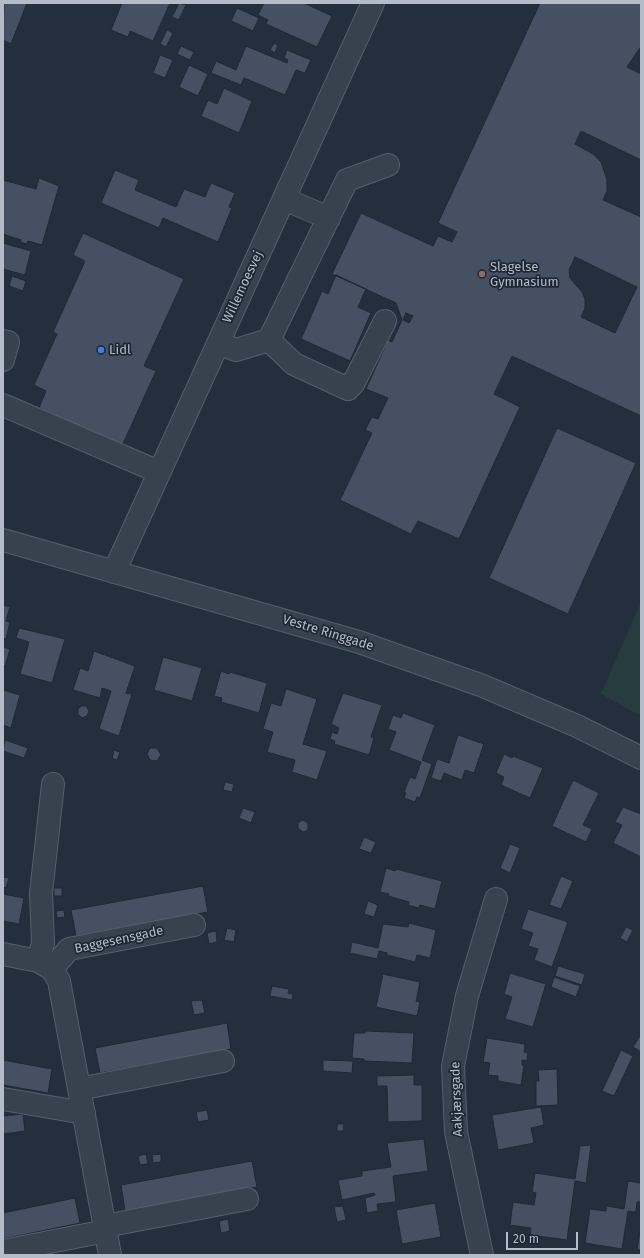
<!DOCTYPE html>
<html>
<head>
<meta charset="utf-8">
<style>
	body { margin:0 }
	#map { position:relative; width:644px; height:1258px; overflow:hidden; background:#242f3e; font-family:"Fira Sans",sans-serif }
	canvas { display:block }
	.frame { position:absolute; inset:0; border:4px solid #b4bcc9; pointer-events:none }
	.scale { position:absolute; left:506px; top:1232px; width:72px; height:18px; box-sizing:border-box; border:2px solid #b4bcc9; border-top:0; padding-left:5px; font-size:12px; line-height:14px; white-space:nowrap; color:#b4bcc9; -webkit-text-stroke:3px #1d2633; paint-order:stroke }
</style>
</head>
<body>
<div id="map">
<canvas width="644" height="1258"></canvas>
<div class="frame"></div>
<div class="scale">20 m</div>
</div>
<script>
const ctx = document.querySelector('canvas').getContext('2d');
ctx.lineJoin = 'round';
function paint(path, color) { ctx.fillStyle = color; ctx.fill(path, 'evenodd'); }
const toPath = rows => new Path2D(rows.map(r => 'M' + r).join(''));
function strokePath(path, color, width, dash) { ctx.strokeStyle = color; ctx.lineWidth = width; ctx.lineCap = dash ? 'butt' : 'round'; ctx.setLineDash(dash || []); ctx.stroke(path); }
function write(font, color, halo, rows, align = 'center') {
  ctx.font = font + ' "Fira Sans",sans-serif'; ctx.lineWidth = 3.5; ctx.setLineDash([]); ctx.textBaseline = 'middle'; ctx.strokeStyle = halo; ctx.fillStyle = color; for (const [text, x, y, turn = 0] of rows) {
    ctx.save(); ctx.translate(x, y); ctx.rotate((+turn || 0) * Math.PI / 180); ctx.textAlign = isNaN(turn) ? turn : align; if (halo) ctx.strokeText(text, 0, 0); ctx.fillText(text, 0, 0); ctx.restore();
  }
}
paint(toPath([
	[641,602,641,716,601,694]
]), '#263c3f');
const building = toPath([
	[4,3,27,3,11,44,3,40,4,3],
	[122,3,170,3,153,41,130,31,128,37,111,30,122,3],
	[179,3,186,5,179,20,172,17,179,3],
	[264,3,304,3,332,16,317,47,266,24,268,20,258,15,264,3],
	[540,3,641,3,641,49,640,48,627,67,641,74,641,160,581,131,575,144,593,154,601,162,607,180,607,191,603,200,641,217,641,416,512,356,494,394,520,407,459,539,418,521,411,534,340,500,372,433,365,430,372,417,378,419,388,398,366,389,388,340,392,342,402,320,396,303,332,274,361,213,433,246,438,236,452,242,457,232,438,223,540,3],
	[575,257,637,287,615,333,581,317,585,308,585,299,582,292,570,278,569,270,575,257],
	[406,313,413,316,409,323,403,320,406,313],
	[237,8,259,18,253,31,231,21,237,8],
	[167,30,173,33,166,47,160,44,167,30],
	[274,43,278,45,275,53,270,50,274,43],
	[181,46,194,52,190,60,177,54,181,46],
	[246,46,287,63,288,60,284,58,287,50,311,60,305,73,296,70,285,95,244,78,241,85,211,73,216,61,236,70,246,46],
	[160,55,173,60,165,78,153,73,160,55],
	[189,65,208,74,198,96,179,87,189,65],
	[224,88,252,101,239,133,201,116,208,100,217,104,224,88],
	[115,170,139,180,135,190,176,207,184,189,205,197,211,183,235,193,229,207,232,208,218,242,163,218,159,228,101,203,115,170],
	[39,178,59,186,42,245,28,241,27,244,20,242,21,240,3,234,3,180,36,189,39,178],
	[83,233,184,279,144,366,156,371,122,446,39,408,46,391,34,385,57,334,53,332,85,261,73,255,83,233],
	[3,243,31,251,25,275,3,269,3,243],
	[336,275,366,289,358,307,371,313,350,361,301,339,322,291,328,294,336,275],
	[12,276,26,281,23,291,9,286,12,276],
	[557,428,636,463,568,614,489,578,557,428],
	[3,605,10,607,6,621,10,622,6,639,3,638,3,605],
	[19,628,65,639,52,683,20,674,29,642,16,638,19,628],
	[3,647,10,649,5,666,3,665,3,647],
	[94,651,135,666,126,693,132,694,119,736,99,729,111,691,102,688,100,698,73,690,80,668,88,671,94,651],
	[163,657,202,668,192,701,154,690,163,657],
	[221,671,229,674,230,672,267,683,259,713,221,702,222,698,214,696,221,671],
	[286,689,317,699,303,744,327,751,317,780,292,772,295,760,267,752,273,732,263,729,271,703,281,706,286,689],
	[3,690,20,695,11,728,3,725,3,690],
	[343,693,382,705,371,737,374,738,369,755,334,744,335,741,330,739,332,732,337,734,339,728,331,724,343,693],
	[81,706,86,706,89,711,87,716,82,718,78,714,78,709,81,706],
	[403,713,435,725,422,760,432,764,420,798,417,797,415,802,404,798,406,793,404,792,410,777,415,779,421,762,389,750,396,732,388,729,393,715,401,718,403,713],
	[458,735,484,744,474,773,465,770,462,780,444,773,441,781,431,778,437,759,449,763,458,735],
	[5,740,28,748,24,758,3,751,5,740],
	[150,748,157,748,161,755,157,761,150,760,147,754,150,748],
	[114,750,120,752,117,760,112,758,114,750],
	[504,754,512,758,513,756,543,768,530,798,501,785,504,777,496,773,504,754],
	[573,780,599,793,583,825,592,829,586,842,552,826,573,780],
	[225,782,234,784,232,792,223,790,225,782],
	[623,807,641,814,641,857,613,843,622,825,615,822,623,807],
	[243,808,255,812,251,823,239,818,243,808],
	[303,820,308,823,308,830,303,832,298,828,298,823,303,820],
	[364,837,376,842,371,853,359,849,364,837],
	[510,844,520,848,510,873,500,868,510,844],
	[386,868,395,871,396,869,442,881,435,909,420,905,419,908,408,905,409,902,388,896,389,894,380,892,386,868],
	[561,876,573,881,561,909,549,905,561,876],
	[3,877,9,878,6,888,3,887,3,877],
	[203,886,208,912,76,936,71,910,203,886],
	[54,888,62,888,62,896,54,896,54,888],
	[3,894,24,898,19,924,3,921,3,894],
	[368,901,378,905,374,917,364,914,368,901],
	[528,909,568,922,552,967,534,960,538,949,528,946,533,933,521,929,528,909],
	[64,910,65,917,57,918,56,911,64,910],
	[409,923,436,930,430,958,417,955,415,962,387,955,387,953,379,951,377,959,350,953,352,942,378,948,383,924,408,927,409,923],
	[626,927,633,930,627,942,620,938,626,927],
	[227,928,236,930,234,942,224,940,227,928],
	[216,931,217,942,209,944,207,933,216,931],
	[558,966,585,974,582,985,555,976,558,966],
	[510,973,546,984,533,1027,505,1019,512,997,504,994,510,973],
	[383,974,420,982,416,1001,420,1002,417,1016,376,1007,383,974],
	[554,977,580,986,576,997,551,987,554,977],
	[272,986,289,989,288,993,293,994,292,1000,270,996,272,986],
	[202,1000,205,1013,194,1015,191,1001,202,1000],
	[227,1023,231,1049,100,1073,95,1048,227,1023],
	[365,1031,414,1033,412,1063,364,1061,364,1059,352,1058,354,1033,365,1033,365,1031],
	[641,1034,641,1052,633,1047,641,1034],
	[487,1038,525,1044,524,1052,528,1053,527,1061,522,1060,522,1065,524,1066,521,1085,498,1081,498,1076,488,1075,490,1063,483,1062,487,1038],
	[621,1050,633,1056,614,1096,602,1091,621,1050],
	[3,1060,52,1069,48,1093,3,1085,3,1060],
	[323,1060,353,1061,352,1073,323,1071,323,1060],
	[557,1069,558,1105,536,1106,536,1081,539,1081,538,1070,557,1069],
	[414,1075,414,1085,422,1085,422,1121,388,1122,387,1086,377,1086,377,1076,414,1075],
	[541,1107,544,1125,531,1128,534,1143,498,1150,492,1115,541,1107],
	[207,1110,209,1120,198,1122,196,1112,207,1110],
	[23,1114,25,1131,3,1134,3,1116,23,1114],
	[337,1124,344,1124,343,1131,337,1131,337,1124],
	[424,1139,428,1171,393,1176,396,1202,377,1204,378,1211,367,1213,365,1198,375,1195,374,1193,342,1200,338,1180,362,1176,362,1171,391,1167,387,1143,424,1139],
	[591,1145,586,1183,575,1181,567,1240,530,1235,531,1228,510,1225,513,1202,534,1205,536,1193,532,1192,535,1173,575,1179,580,1146,591,1145],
	[146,1154,148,1164,140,1165,138,1156,146,1154],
	[161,1154,161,1162,153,1163,152,1155,161,1154],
	[252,1161,257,1187,125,1211,121,1185,252,1161],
	[641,1174,641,1202,637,1202,636,1212,628,1211,622,1249,585,1243,590,1209,606,1211,607,1206,624,1209,628,1181,640,1183,641,1174],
	[75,1198,80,1223,3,1239,3,1213,75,1198],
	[435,1203,441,1237,402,1244,396,1210,435,1203],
	[343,1206,346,1220,337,1222,334,1207,343,1206],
	[228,1219,230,1231,221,1233,219,1221,228,1219],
	[641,1224,641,1250,637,1250,641,1224]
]);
paint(building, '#455162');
strokePath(building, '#1f2835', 1);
const minor = toPath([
	[284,199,329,218],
	[269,340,294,364,348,389,353,384,385,321],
	[3,341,8,342,3,360],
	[218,343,236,350,269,340,347,180,388,165],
	[3,405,159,472],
	[3,540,359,642,483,686,577,726,641,758],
	[114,572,373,3],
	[3,954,38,961,52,969,59,981,110,1255],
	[38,961,43,943,41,893,53,784],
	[52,969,69,949,194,925],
	[79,1089,223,1061],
	[3,1099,84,1113],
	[105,1226,247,1199],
	[3,1251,106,1231],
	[482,1255,456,1132,453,1066,467,996,496,899]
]);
strokePath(minor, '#565f6c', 24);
strokePath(minor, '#38414e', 22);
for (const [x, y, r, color] of [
	[482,274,4,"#8d6e63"],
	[101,350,4,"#3f7fe0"]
]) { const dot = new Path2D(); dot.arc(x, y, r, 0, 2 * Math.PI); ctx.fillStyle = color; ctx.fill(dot); strokePath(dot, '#1d2633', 1.5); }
write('13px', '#b4bcc9', '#1d2633', [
	["Slagelse",490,267],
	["Gymnasium",490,282],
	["Lidl",109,350]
], 'left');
write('13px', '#b4bcc9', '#1d2633', [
	["Willemoesvej",243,287,-65],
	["Vestre Ringgade",328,633,17],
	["Baggesensgade",119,940,-12],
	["Aakjærsgade",457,1099,-92]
]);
</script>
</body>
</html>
